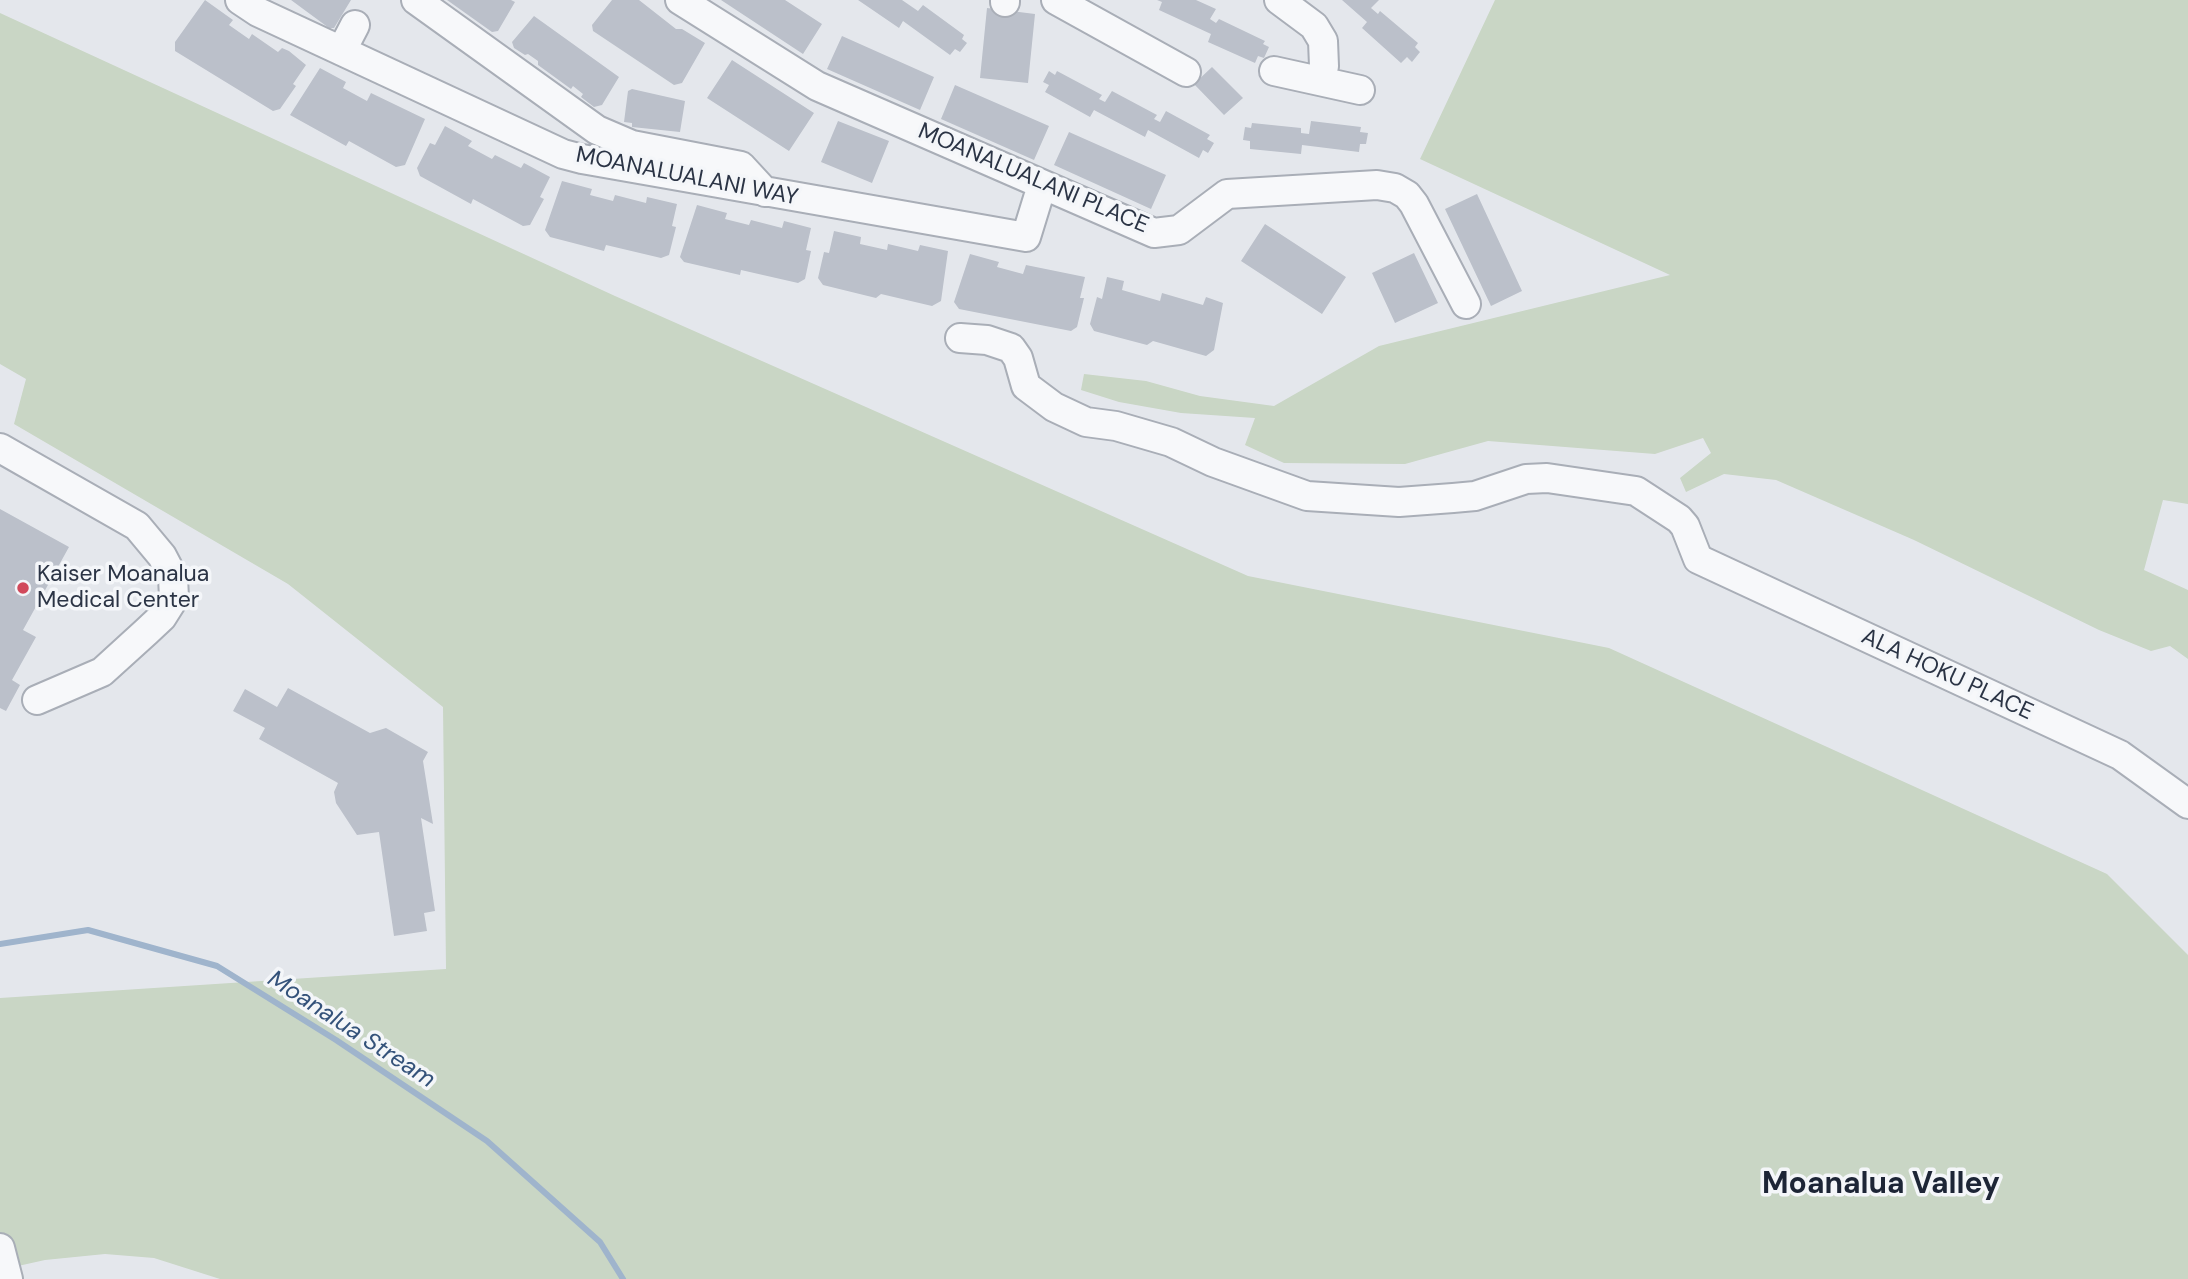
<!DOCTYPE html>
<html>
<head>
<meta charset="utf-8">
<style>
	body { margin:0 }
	canvas { display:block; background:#e4e7ec }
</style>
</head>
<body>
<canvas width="2188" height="1279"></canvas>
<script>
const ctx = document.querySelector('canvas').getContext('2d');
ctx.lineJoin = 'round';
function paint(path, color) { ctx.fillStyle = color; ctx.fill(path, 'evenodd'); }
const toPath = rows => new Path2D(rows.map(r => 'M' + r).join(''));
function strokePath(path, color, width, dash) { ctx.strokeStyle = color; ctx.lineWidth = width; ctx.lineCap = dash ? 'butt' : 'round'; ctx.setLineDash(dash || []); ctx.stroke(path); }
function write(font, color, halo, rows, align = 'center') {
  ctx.font = font + ' "DM Sans",sans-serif'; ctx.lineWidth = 7; ctx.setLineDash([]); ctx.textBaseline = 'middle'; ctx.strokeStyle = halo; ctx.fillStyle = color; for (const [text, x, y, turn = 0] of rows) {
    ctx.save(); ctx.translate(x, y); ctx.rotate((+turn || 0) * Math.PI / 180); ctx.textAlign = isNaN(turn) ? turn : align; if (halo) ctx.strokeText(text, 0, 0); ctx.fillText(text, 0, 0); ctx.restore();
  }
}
paint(toPath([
	[1495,0,2188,0,2188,504,2163,500,2144,570,2188,590,2188,659,2170,646,2151,651,2099,630,1914,540,1776,480,1724,474,1686,492,1680,478,1711,453,1703,438,1655,454,1488,441,1405,464,1284,463,1245,445,1255,418,1181,413,1119,402,1081,390,1084,374,1146,381,1200,396,1274,406,1379,346,1670,275,1420,159],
	[0,13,615,296,1248,576,1609,648,2107,874,2188,955,2188,1279,220,1279,154,1258,105,1254,45,1260,0,1270,0,998,446,969,443,707,288,584,14,424,26,379,0,364]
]), '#c9d6c5');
strokePath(toPath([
	[0,944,88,930,217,966,336,1040,487,1141,600,1242,623,1279]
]), '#9fb4cc', 6);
paint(toPath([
	[205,0,233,20,229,25,249,39,252,34,278,52,282,48,289,51,306,65,293,84,296,86,280,109,273,111,175,51,175,42],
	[291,0,351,0,334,28,329,28],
	[447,0,511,0,515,2,498,31,492,32],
	[612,0,639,0,676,29,682,29,705,43,682,83,674,85,593,31,592,25],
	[721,0,785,0,822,24,803,54],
	[858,0,902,0,918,11,923,5,964,35,962,39,967,43,960,52,955,49,950,55,903,21,899,28],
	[1157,0,1196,0,1216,9,1210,19,1216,23,1219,19,1265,41,1263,44,1269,47,1264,58,1258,56,1255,63,1208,42,1211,34,1159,10,1162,2],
	[1342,0,1379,0,1371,8,1378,14,1380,11,1418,43,1415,47,1420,52,1412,62,1407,57,1401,63,1362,28,1367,22],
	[987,8,1035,14,1028,83,980,78],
	[534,16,619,77,602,105,594,107,581,97,583,94,573,86,571,89,538,65,538,61,528,54,525,55,514,48,512,42],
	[842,36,934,77,920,110,827,69],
	[732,60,814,113,789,151,707,98],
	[1212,67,1243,98,1224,115,1194,84],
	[320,68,346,82,343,88,367,101,371,93,425,119,405,165,396,167,349,141,346,146,290,115],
	[1049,71,1055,75,1057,71,1102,95,1099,99,1105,102,1112,91,1157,115,1154,119,1160,122,1166,111,1210,135,1207,139,1214,143,1208,153,1203,150,1199,158,1148,130,1145,137,1094,110,1090,117,1045,92,1049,85,1043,82],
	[955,85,1049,126,1034,160,941,119],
	[632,89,685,101,680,132,632,127,632,123,624,122,628,91],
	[838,121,889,141,872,183,821,162],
	[1311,121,1361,127,1360,132,1368,133,1366,144,1360,144,1359,152,1302,145,1301,154,1250,149,1250,141,1243,140,1245,127,1251,128,1252,123,1301,128,1301,133,1309,134],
	[445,126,472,141,468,146,492,159,495,155,521,168,524,163,550,177,540,197,544,199,530,225,523,226,473,199,471,204,420,176,417,168,430,143,435,145],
	[1069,132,1166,175,1151,209,1054,165],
	[562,181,592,189,590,195,613,201,615,195,646,203,647,197,677,204,672,226,676,227,669,255,661,258,606,245,604,251,550,237,545,230],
	[1477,194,1522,291,1491,306,1445,209],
	[697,205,727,213,725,219,749,225,751,220,782,228,784,221,811,228,806,250,811,251,805,279,798,283,741,270,740,275,684,262,680,257],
	[1265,224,1346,277,1322,314,1241,261],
	[834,231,861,237,860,244,887,250,888,244,918,251,920,245,948,251,941,301,932,306,881,294,876,298,823,285,818,278,824,252,829,253],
	[1414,253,1438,303,1395,323,1372,273],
	[970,254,999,262,997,267,1023,274,1026,265,1085,277,1080,298,1084,298,1077,327,1071,331,959,309,954,302],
	[1107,277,1124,281,1122,290,1160,301,1162,293,1203,305,1206,297,1223,303,1214,350,1206,356,1153,341,1147,345,1094,331,1090,324,1097,297,1102,299],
	[0,509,69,547,23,630,36,637,12,680,20,685,6,711,0,708],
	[288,688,370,733,386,728,428,752,423,761,433,824,421,818,435,911,424,913,427,931,394,936,379,832,357,835,336,803,334,792,338,783,259,739,265,728,233,711,245,689,277,707]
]), '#bbc0ca');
const minor = toPath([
	[240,0,258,12,563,154,582,159,1026,237,1042,185],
	[416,0,597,130,632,145,741,166,765,192],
	[680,0,817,86,1154,233,1179,230,1227,194,1377,185,1395,188,1407,195,1414,204,1466,304],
	[1056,0,1186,72],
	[1279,0,1314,26,1323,41,1324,66,1321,81],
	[1005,2,1005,0],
	[342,50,355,25],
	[1274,71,1360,90],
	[960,338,987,340,1011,348,1018,358,1026,386,1054,407,1086,422,1116,426,1171,442,1213,462,1307,496,1399,502,1453,498,1475,496,1526,479,1547,478,1636,491,1679,519,1685,526,1698,559,2120,755,2188,804],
	[0,448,137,526,162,556,173,577,174,598,162,617,146,632,102,672,37,700],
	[0,1248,8,1279]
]);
strokePath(minor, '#a9aeb7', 32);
strokePath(minor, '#f7f8fa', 28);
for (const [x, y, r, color] of [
	[23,588,7,"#d1495b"]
]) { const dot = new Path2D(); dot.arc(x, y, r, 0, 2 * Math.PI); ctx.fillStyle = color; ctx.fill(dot); strokePath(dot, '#f4f6f9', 2.5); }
write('23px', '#2b3445', '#f4f6f9', [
	["MOANALUALANI WAY",687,177,11],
	["MOANALUALANI PLACE",1033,179,23],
	["ALA HOKU PLACE",1947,675,25]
]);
write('23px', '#2b3445', '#f4f6f9', [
	["Kaiser Moanalua",37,575],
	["Medical Center",37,601]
], 'left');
write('italic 24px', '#34527a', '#f4f6f9', [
	["Moanalua Stream",351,1030,33]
]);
write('bold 30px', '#1d2536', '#f4f6f9', [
	["Moanalua Valley",1881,1185]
]);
</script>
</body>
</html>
